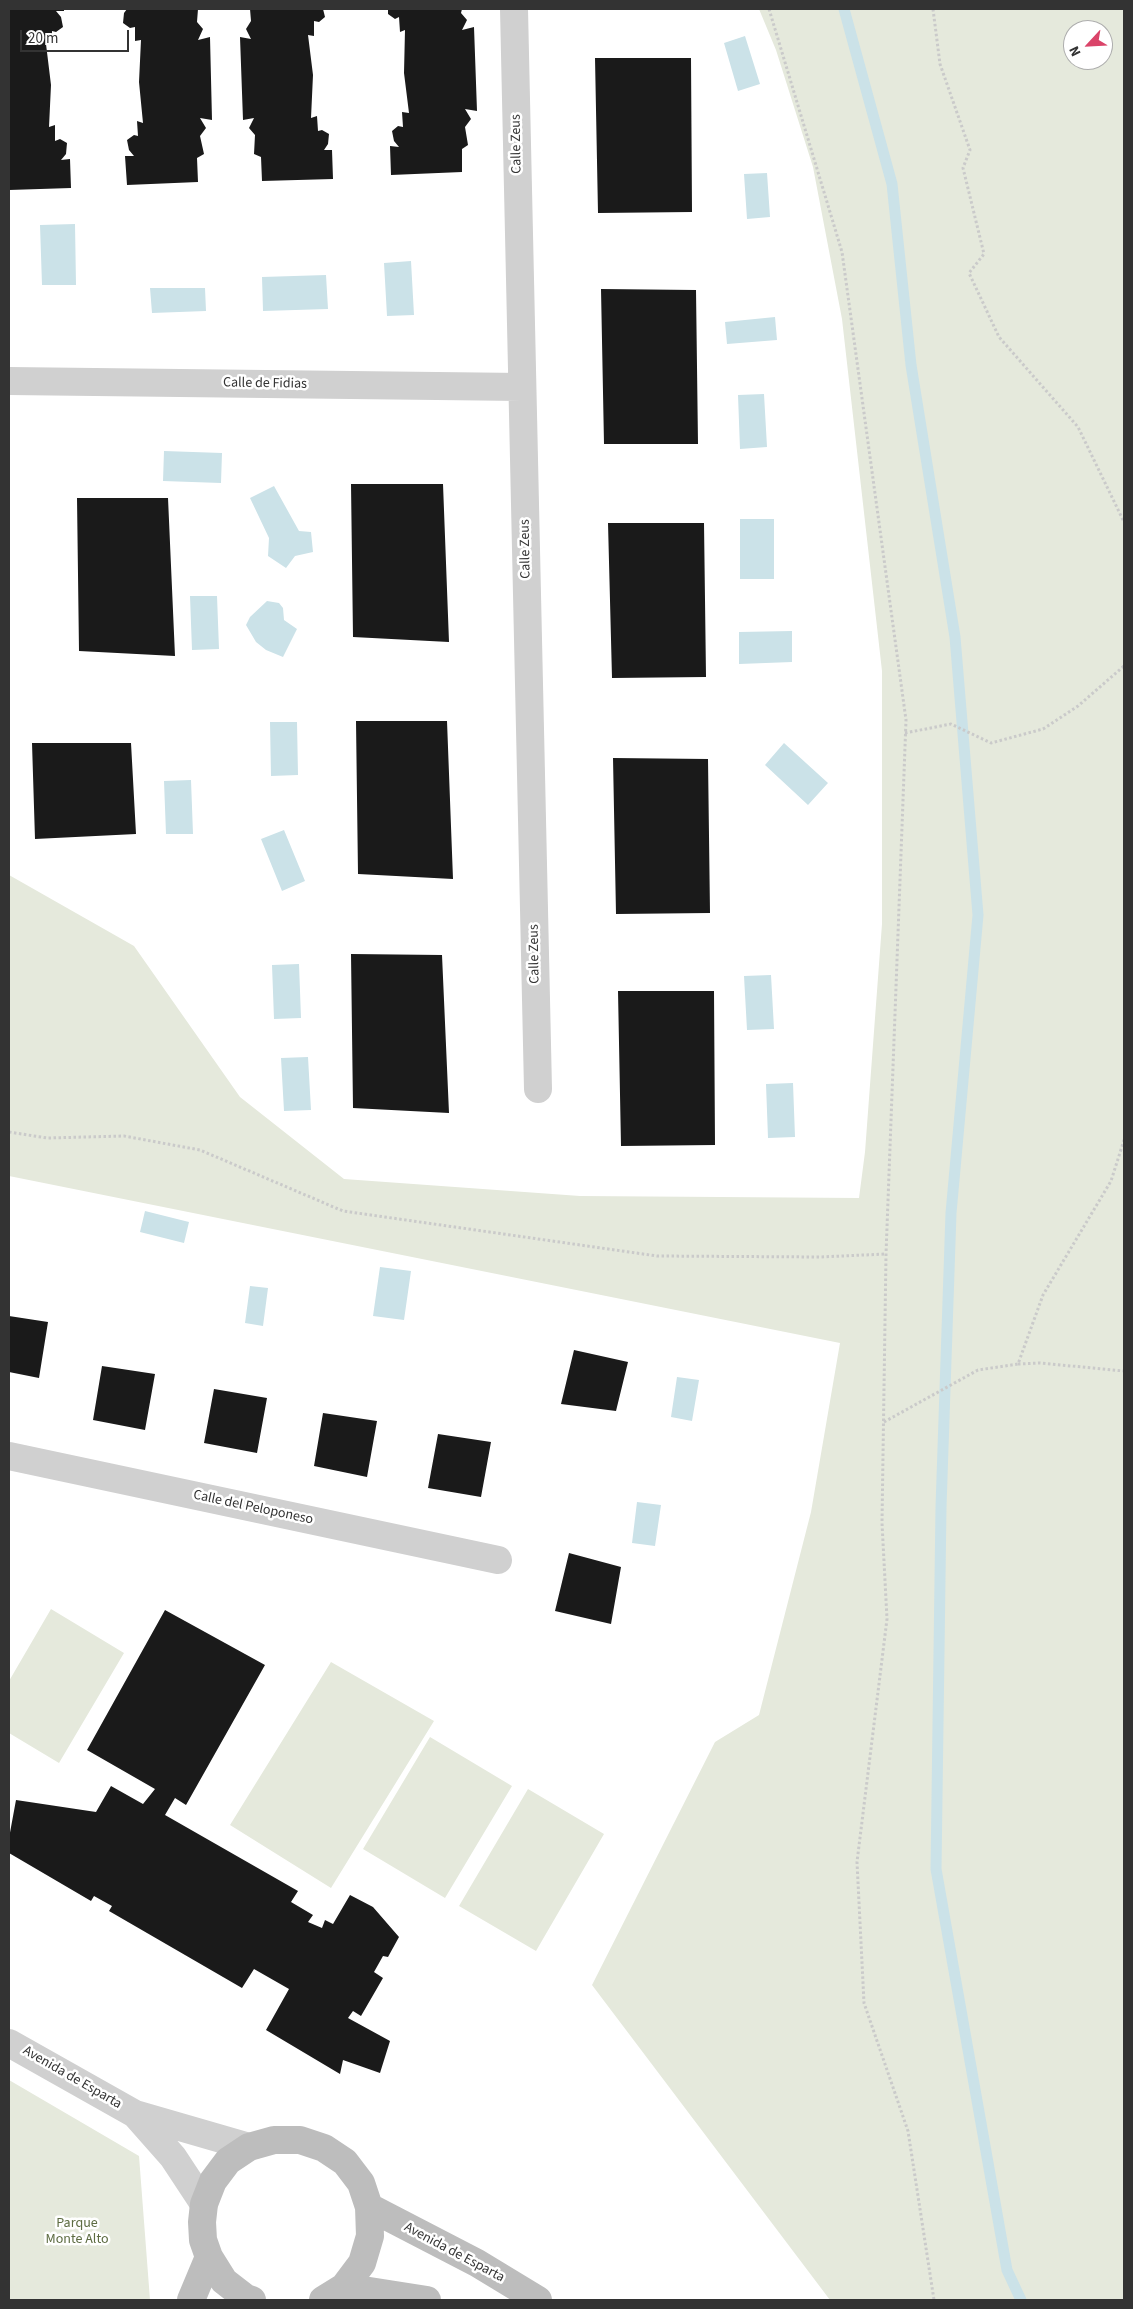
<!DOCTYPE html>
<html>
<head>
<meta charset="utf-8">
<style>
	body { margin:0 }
	#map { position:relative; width:1133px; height:2309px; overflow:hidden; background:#fff; font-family:"Source Sans 3",sans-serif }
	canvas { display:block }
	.frame { position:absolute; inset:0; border:10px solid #333; pointer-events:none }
	.north { position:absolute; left:1063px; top:20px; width:50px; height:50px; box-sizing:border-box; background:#fff; border:1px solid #adadad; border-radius:50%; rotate:245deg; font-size:14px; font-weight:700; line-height:20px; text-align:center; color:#333 }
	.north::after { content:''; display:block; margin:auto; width:18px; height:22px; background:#da4469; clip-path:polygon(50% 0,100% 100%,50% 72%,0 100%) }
	.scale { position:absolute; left:20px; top:30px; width:109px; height:22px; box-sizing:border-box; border:2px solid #333; border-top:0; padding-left:6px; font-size:15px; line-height:18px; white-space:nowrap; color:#333; -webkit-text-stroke:4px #fff; paint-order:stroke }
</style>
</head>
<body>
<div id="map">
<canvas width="1133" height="2309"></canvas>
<div class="frame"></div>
<div class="north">N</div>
<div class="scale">20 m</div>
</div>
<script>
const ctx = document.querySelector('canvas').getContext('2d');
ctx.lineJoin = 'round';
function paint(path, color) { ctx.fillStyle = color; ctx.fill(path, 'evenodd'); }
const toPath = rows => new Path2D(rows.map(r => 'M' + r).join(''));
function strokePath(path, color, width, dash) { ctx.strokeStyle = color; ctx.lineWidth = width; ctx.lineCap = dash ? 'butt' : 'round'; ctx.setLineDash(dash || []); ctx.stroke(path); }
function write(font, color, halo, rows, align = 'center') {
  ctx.font = font + ' "Source Sans 3",sans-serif'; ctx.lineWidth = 5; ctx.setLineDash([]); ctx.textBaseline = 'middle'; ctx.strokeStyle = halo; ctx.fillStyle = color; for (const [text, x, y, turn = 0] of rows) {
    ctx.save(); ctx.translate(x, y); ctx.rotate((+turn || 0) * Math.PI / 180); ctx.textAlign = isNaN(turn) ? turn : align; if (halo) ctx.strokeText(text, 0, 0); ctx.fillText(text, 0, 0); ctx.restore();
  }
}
paint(toPath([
	[759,9,1124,9,1124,2300,830,2300,592,1985,715,1742,759,1715,811,1512,840,1343,9,1176,9,875,134,946,240,1097,344,1179,580,1196,859,1198,865,1152,882,924,882,671,842,319,813,167,776,50],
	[1073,30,1103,30,1103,60,1073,60],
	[51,1609,124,1653,59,1763,9,1733,9,1681],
	[331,1662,434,1721,331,1888,230,1825],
	[430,1737,512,1786,445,1898,363,1849],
	[528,1789,604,1834,536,1951,459,1906],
	[9,2080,139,2156,150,2300,9,2300]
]), '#e5e9dc');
paint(toPath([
	[745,36,760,84,738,91,724,43],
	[767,173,770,217,747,219,744,174],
	[75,224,76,285,42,285,40,225],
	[411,261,414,315,387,316,384,263],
	[326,275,328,309,263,311,262,277],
	[150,288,205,288,206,311,152,313],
	[775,317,777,340,727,344,725,322],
	[764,394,767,447,740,449,738,395],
	[164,451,222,453,221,483,163,481],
	[274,486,299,531,311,532,313,552,295,556,286,568,268,556,269,538,250,498],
	[740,519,774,519,774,579,740,579],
	[190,596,217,596,219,649,192,650],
	[267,601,279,603,283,608,284,620,297,629,283,657,266,650,256,642,246,625,250,617],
	[792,631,792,662,739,664,739,632],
	[270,722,297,722,298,775,271,776],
	[784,743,828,783,808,805,765,765],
	[191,780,193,834,166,834,164,781],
	[284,830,305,881,282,891,261,839],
	[299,964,301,1018,274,1019,272,965],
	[771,975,774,1029,747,1030,744,976],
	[308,1057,311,1110,284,1111,281,1058],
	[793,1083,795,1137,768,1138,766,1084],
	[145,1211,189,1222,184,1243,140,1232],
	[380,1267,411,1271,404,1320,373,1316],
	[250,1286,268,1288,263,1326,245,1323],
	[677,1377,699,1380,692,1421,671,1417],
	[637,1502,661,1505,655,1546,632,1543]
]), '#cbe2e8');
strokePath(toPath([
	[844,9,892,184,911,365,955,637,978,915,951,1213,941,1507,936,1869,1007,2270,1021,2300]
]), '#cbe2e8', 11);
paint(toPath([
	[9,9,64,9,64,11,56,11,61,17,63,27,56,32,52,31,52,45,46,44,51,85,49,127,55,125,55,141,60,139,67,143,66,154,61,160,70,159,71,188,9,190],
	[127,9,198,9,197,22,203,29,198,40,210,37,212,120,200,118,206,128,200,136,204,154,197,158,198,182,127,185,125,156,134,156,129,150,127,140,134,135,138,136,137,121,143,123,139,82,141,40,135,41,135,27,130,28,123,23,124,13],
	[250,9,323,9,325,17,319,22,314,21,314,36,308,35,313,75,311,118,317,116,318,131,322,130,329,134,328,144,324,150,332,150,333,179,262,181,261,157,254,154,255,135,249,128,254,118,243,120,240,37,251,39,246,29,251,21],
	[388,9,462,9,461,13,467,20,462,30,474,27,477,111,465,109,471,119,465,127,468,145,462,149,462,172,391,175,390,146,399,147,394,141,392,131,398,126,403,127,402,112,409,113,404,73,405,30,400,32,399,17,395,19,388,14],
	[595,58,691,58,692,212,598,213],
	[601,289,696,290,698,444,604,444],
	[351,484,443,484,449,642,353,637],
	[77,498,168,498,175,656,79,651],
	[608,523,704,523,706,677,612,678],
	[356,721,447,721,453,879,358,874],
	[32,743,131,743,136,834,35,839],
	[613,758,708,759,710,913,616,914],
	[351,954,442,955,449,1113,353,1108],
	[618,991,714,991,715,1145,621,1146],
	[9,1316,48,1322,39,1378,9,1372],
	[574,1350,628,1362,616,1411,561,1404],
	[102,1366,155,1374,145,1430,93,1420],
	[214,1389,267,1398,257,1453,204,1443],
	[323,1413,377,1421,367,1477,314,1466],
	[438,1434,491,1442,481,1497,428,1488],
	[569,1553,621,1567,611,1624,555,1611],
	[165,1610,265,1665,186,1805,175,1798,165,1815,298,1891,291,1902,313,1915,308,1922,322,1928,325,1920,333,1924,350,1895,373,1907,399,1937,388,1957,383,1956,374,1972,383,1978,361,2016,353,2011,348,2018,390,2041,380,2073,343,2060,340,2074,266,2030,289,1989,254,1969,242,1988,109,1911,112,1906,94,1896,91,1901,9,1853,9,1838,16,1800,96,1812,111,1786,143,1804,155,1789,87,1750]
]), '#1a1a1a');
strokePath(toPath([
	[769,9,842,252,906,720,886,1254,882,1523,887,1619,857,1862,864,2003,908,2131,934,2300],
	[933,9,940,64,970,150,963,168,984,254,969,273,999,337,1078,427,1124,522],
	[905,733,951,724,991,743,1043,729,1078,706,1124,666],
	[9,1132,47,1138,124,1136,200,1150,343,1211,657,1256,820,1257,886,1254],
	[1018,1364,1040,1363,1124,1371],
	[884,1422,978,1370,1018,1364,1043,1295,1111,1181,1124,1140]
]), '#cacaca', 3, [2.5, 2.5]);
strokePath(toPath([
	[514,9,538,1089],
	[9,381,522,387],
	[9,1456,498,1560],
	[9,2043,135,2114,249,2147],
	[135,2114,173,2157,204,2204]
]), '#d0d0d0', 28);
strokePath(toPath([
	[369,2207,477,2263,538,2300],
	[344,2287,427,2300],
	[191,2300,209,2257],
	[252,2300,246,2298,224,2281,209,2257,203,2240,202,2222,204,2204,213,2181,228,2161,249,2147,274,2140,300,2140,324,2148,345,2162,361,2183,369,2207,370,2236,362,2263,344,2287,323,2300]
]), '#bdbdbd', 28);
write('14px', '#333', '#fff', [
	["Calle Zeus",517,144,-91],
	["Calle de Fidias",265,384,1],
	["Calle Zeus",526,549,-91],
	["Calle Zeus",535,954,-91],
	["Calle del Peloponeso",253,1508,12],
	["Avenida de Esparta",72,2078,30],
	["Avenida de Esparta",454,2253,28]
]);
write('14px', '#5d6c42', '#fff', [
	["Parque",77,2224],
	["Monte Alto",77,2240]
]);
</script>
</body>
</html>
